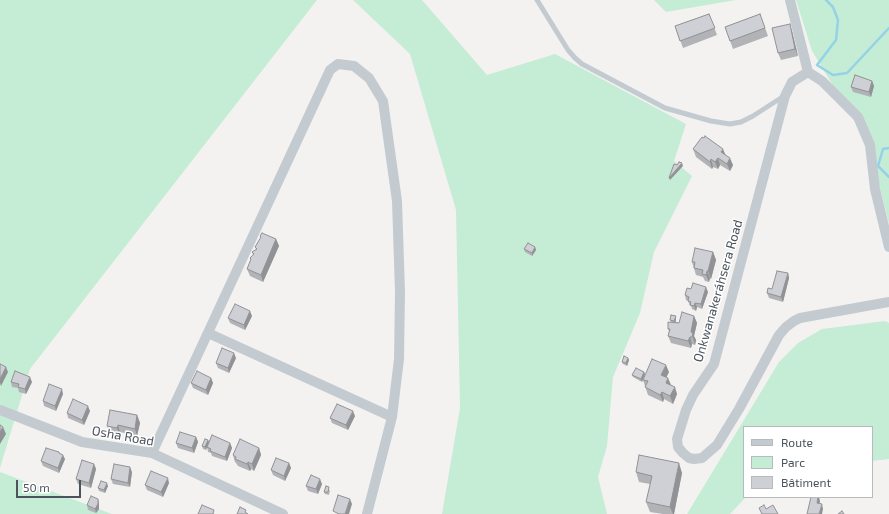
<!DOCTYPE html>
<html>
<head>
<meta charset="utf-8">
<style>
	body { margin:0 }
	#map { position:relative; width:889px; height:514px; overflow:hidden; background:#f3f2f1; font-family:"Exo 2",sans-serif }
	canvas { display:block }
	.legend { position:absolute; left:743px; top:426px; width:130px; height:72px; box-sizing:border-box; background:#fff; border:1px solid #b7bbbe; margin:0; padding:5px 7px; list-style:none; font-size:12px; color:#4b545d }
	.legend li { display:flex; align-items:center; gap:8px; height:20px }
	.legend b { width:20px; border:1px solid #b7bbbe }
	.scale { position:absolute; left:16px; top:480px; width:65px; height:18px; box-sizing:border-box; border:2px solid #4b545d; border-top:0; padding-left:5px; font-size:12px; line-height:14px; white-space:nowrap; color:#4b545d; -webkit-text-stroke:3px #fff; paint-order:stroke }
</style>
</head>
<body>
<div id="map">
<canvas width="889" height="514"></canvas>
<ul class="legend">
<li><b style="height:5px;background:#c3cbd1"></b>Route</li>
<li><b style="height:11px;background:#c5ecd5"></b>Parc</li>
<li><b style="height:11px;background:#cfd0d5"></b>Bâtiment</li>
</ul>
<div class="scale">50 m</div>
</div>
<script>
const ctx = document.querySelector('canvas').getContext('2d');
ctx.lineJoin = 'round';
function paint(path, color) { ctx.fillStyle = color; ctx.fill(path, 'evenodd'); }
const toPath = rows => new Path2D(rows.map(r => 'M' + r).join(''));
function strokePath(path, color, width, dash) { ctx.strokeStyle = color; ctx.lineWidth = width; ctx.lineCap = dash ? 'butt' : 'round'; ctx.setLineDash(dash || []); ctx.stroke(path); }
function write(font, color, halo, rows, align = 'center') {
  ctx.font = font + ' "Exo 2",sans-serif'; ctx.lineWidth = 3; ctx.setLineDash([]); ctx.textBaseline = 'middle'; ctx.strokeStyle = halo; ctx.fillStyle = color; for (const [text, x, y, turn = 0] of rows) {
    ctx.save(); ctx.translate(x, y); ctx.rotate((+turn || 0) * Math.PI / 180); ctx.textAlign = isNaN(turn) ? turn : align; if (halo) ctx.strokeText(text, 0, 0); ctx.fillText(text, 0, 0); ctx.restore();
  }
}
paint(toPath([
	[0,0,317,0,30,369,0,468],
	[353,0,422,0,487,75,555,54,686,124,674,161,692,176,654,252,640,313,613,377,607,446,598,477,607,514,442,514,460,408,456,210,410,54],
	[654,0,736,0,666,12],
	[796,0,889,0,889,224,874,164,860,130,812,51],
	[885,321,889,323,889,459,872,461,872,427,744,427,744,497,746,497,730,514,687,514,779,362,798,343,822,329],
	[0,472,112,514,0,514]
]), '#c5ecd5');
strokePath(toPath([
	[826,0,833,7,838,20,836,40,817,65,833,75,847,73,889,28],
	[889,148,883,149,878,166,889,177]
]), '#96d2e5', 2.5);
strokePath(toPath([
	[537,0,568,50,575,58,582,64,665,108,711,121,730,124,741,122,753,116,784,96]
]), '#c3cbd1', 5);
strokePath(toPath([
	[790,0,808,72],
	[889,247,875,189,870,145,858,117,822,81,808,72,792,82,785,96,714,364,693,395,686,410,677,439,678,447,683,453,689,458,694,459,702,458,717,445,739,409,779,335,786,327,794,321,800,318,889,302],
	[208,333,392,417],
	[0,410,82,442,152,453,283,514],
	[152,453,330,70,338,64,354,66,369,78,383,101,397,201,400,292,399,359,392,417,367,514]
]), '#c3cbd1', 10);
paint(toPath([
	[709,14,717,35,683,48,675,26],
	[760,14,768,36,733,49,725,27],
	[792,31,798,56,781,60,778,53],
	[872,81,874,86,871,97,853,92,851,87],
	[693,149,725,155,733,165,730,171,720,165,718,169,713,167,712,169,696,157],
	[260,236,276,239,279,246,263,282,250,276,247,269,251,260,250,258,253,255,252,252,256,249,255,247,261,238],
	[535,247,536,250,532,256,525,252,524,249],
	[713,252,716,260,711,279,710,278,709,282,705,281,703,277,696,275,692,262],
	[788,273,789,278,783,302,769,298,767,293,772,289],
	[691,289,708,292,702,309,697,307,696,311,692,309,691,306,690,306,688,301,686,300,685,295],
	[252,316,245,330,230,323,228,318],
	[676,316,676,322,679,323,694,316,697,323,694,336,696,340,695,345,692,344,691,348,671,343,668,336,669,331,668,329,671,322,670,320],
	[236,358,229,373,218,368,216,363],
	[628,358,629,360,627,366,623,364,622,362],
	[644,372,645,374,642,382,633,377,632,375],
	[669,372,666,377,677,394,673,404,664,399,663,402,648,395,643,380],
	[211,378,213,383,208,395,193,388,191,383],
	[11,382,32,382,26,394,19,392,18,388,12,387],
	[63,394,56,411,44,406,43,401],
	[90,411,84,425,68,418,67,413],
	[137,415,140,423,137,436,120,432,120,436,110,434,107,426],
	[355,416,348,430,332,423,330,418],
	[196,437,198,442,194,453,178,448,176,443],
	[208,440,209,442,230,443,232,448,227,461,212,456,211,453,208,452,207,447,206,450,203,449,202,446],
	[259,448,261,455,254,471,251,469,250,471,238,466,236,463,235,462,233,455],
	[60,454,65,459,59,473,43,466,41,461],
	[289,463,291,468,285,481,273,475,271,470],
	[94,464,96,469,91,488,78,484,76,479],
	[132,472,130,487,113,484,111,479],
	[636,472,682,473,674,514,663,514,650,512,646,502,650,484,639,482],
	[169,483,163,497,147,490,145,485],
	[322,484,318,494,308,491,306,486],
	[108,486,105,493,99,491,98,488],
	[330,490,329,495,325,494,324,492],
	[98,499,99,504,99,509,96,513,88,510,87,505]
]), '#b2b3b7');
paint(toPath([
	[790,24,792,31,798,56,795,49],
	[872,81,874,86,871,97,869,92],
	[723,149,726,156,721,152],
	[718,158,720,165,718,169,715,162],
	[730,158,733,165,730,171,727,164],
	[711,159,713,167,712,169,710,162],
	[682,163,683,166,670,180,669,178],
	[276,239,279,246,263,282,261,275],
	[535,247,536,250,532,256,532,253],
	[713,252,716,260,711,279,708,271],
	[707,271,710,278,709,282,706,275],
	[788,273,789,278,783,302,781,297],
	[706,287,708,292,702,309,701,304],
	[695,303,697,307,696,311,694,306],
	[250,311,252,316,245,330,244,325],
	[676,316,676,318,675,324,674,321],
	[694,316,697,323,694,336,696,340,695,345,691,332],
	[690,337,692,344,691,348,688,341],
	[234,353,236,358,229,373,228,368],
	[628,358,629,360,627,366,626,363],
	[666,365,669,372,664,382,661,375],
	[6,367,8,372,1,386,0,383,0,379],
	[644,372,645,374,642,382,641,379],
	[30,377,32,382,26,394,25,389],
	[211,378,213,383,208,395,206,390],
	[668,378,671,385,666,383],
	[675,387,677,394,673,404,670,396],
	[62,389,63,394,56,411,55,406],
	[662,392,664,399,663,402,660,395],
	[88,406,90,411,84,425,82,420],
	[353,411,355,416,348,430,346,425],
	[137,415,140,423,137,436,135,429],
	[118,425,120,432,120,436,117,428],
	[3,427,6,434,0,444,0,432],
	[196,437,198,442,194,453,192,448],
	[208,440,209,442,206,450,205,447],
	[230,443,232,448,227,461,225,457],
	[259,448,261,455,254,471,252,464],
	[63,455,65,459,59,473,58,468],
	[248,462,251,469,250,471,247,464],
	[289,463,291,468,285,481,284,476],
	[679,463,682,473,674,514,673,514,670,507],
	[94,464,96,469,91,488,89,483],
	[130,467,132,472,130,487,128,483],
	[168,478,169,483,163,497,161,492],
	[320,479,322,484,318,494,316,489],
	[107,483,108,486,105,493,104,490],
	[818,497,819,497,820,501,819,508,817,503],
	[98,499,99,504,99,509,96,513,95,509],
	[350,499,352,504,349,514,345,514],
	[822,504,823,509,822,514,819,514]
]), '#919295');
const building = toPath([
	[709,14,715,28,680,41,675,26,709,14],
	[760,14,765,28,730,41,725,27,760,14],
	[790,24,795,49,778,53,772,28,790,24],
	[855,75,872,81,869,92,851,87,855,75],
	[705,136,723,149,721,152,730,158,727,164,718,158,715,162,711,159,710,162,693,149,702,137,704,138,705,136],
	[679,162,682,163,669,178,674,164,677,165,679,162],
	[262,233,276,239,261,275,247,269,251,259,250,258,254,254,252,252,257,249,255,247,261,237,260,236,262,233],
	[528,243,535,247,532,253,524,249,528,243],
	[695,248,713,252,708,271,707,271,706,275,702,274,703,270,694,268,695,262,692,262,695,248],
	[777,271,788,273,781,297,767,293,768,288,772,289,777,271],
	[693,283,706,287,701,304,695,303,694,306,690,305,691,302,688,301,689,297,685,295,687,288,691,289,693,283],
	[235,304,250,311,244,325,228,318,235,304],
	[682,312,694,316,691,332,693,333,692,337,690,337,688,341,668,336,670,329,668,329,668,322,679,323,682,312],
	[671,315,676,316,674,321,670,320,671,315],
	[222,348,234,353,228,368,216,363,222,348],
	[624,356,628,358,626,363,622,362,624,356],
	[652,359,666,365,661,375,668,378,666,383,675,387,670,396,662,392,660,395,645,387,648,381,643,380,652,359],
	[0,364,6,367,0,379,0,364],
	[636,368,644,372,641,379,632,375,636,368],
	[15,371,30,377,25,389,18,387,19,384,11,382,15,371],
	[197,371,211,378,206,390,191,383,197,371],
	[49,384,62,389,55,406,43,401,49,384],
	[73,399,88,406,82,420,67,413,73,399],
	[337,404,353,411,346,425,330,418,337,404],
	[110,410,137,415,135,429,118,425,117,428,107,426,110,410],
	[0,425,3,427,0,432,0,425],
	[180,432,196,437,192,448,176,443,180,432],
	[212,435,230,443,225,457,210,451,211,449,207,447,212,435],
	[205,439,208,440,205,447,202,446,205,439],
	[240,439,259,448,252,464,248,462,247,464,235,459,236,457,233,455,240,439],
	[46,448,59,452,59,453,63,455,58,468,41,461,46,448],
	[639,455,679,463,670,507,646,502,652,476,636,472,639,455],
	[276,458,289,463,284,476,271,470,276,458],
	[82,460,94,464,89,483,76,479,82,460],
	[114,464,130,467,128,483,111,479,114,464],
	[151,471,168,478,161,492,145,485,151,471],
	[311,475,320,479,316,489,306,486,311,475],
	[101,481,107,483,104,490,98,488,101,481],
	[326,486,329,487,328,492,324,492,326,486],
	[338,495,350,499,345,514,339,514,333,511,338,495],
	[91,496,98,499,98,504,95,509,87,505,91,496],
	[811,497,818,497,817,503,822,504,819,514,807,514,811,497],
	[202,505,214,510,213,514,198,514,202,505],
	[764,505,766,509,773,505,778,514,762,514,759,508,764,505],
	[240,507,246,510,245,512,248,514,237,514,240,507],
	[842,511,844,514,838,514,842,511]
]);
paint(building, '#cfd0d5');
strokePath(building, '#919295', 1);
write('13px', '#4b545d', '#fff', [
	["Onkwanakeráhsera Road",718,291,-74],
	["Osha Road",123,436,10]
]);
</script>
</body>
</html>
